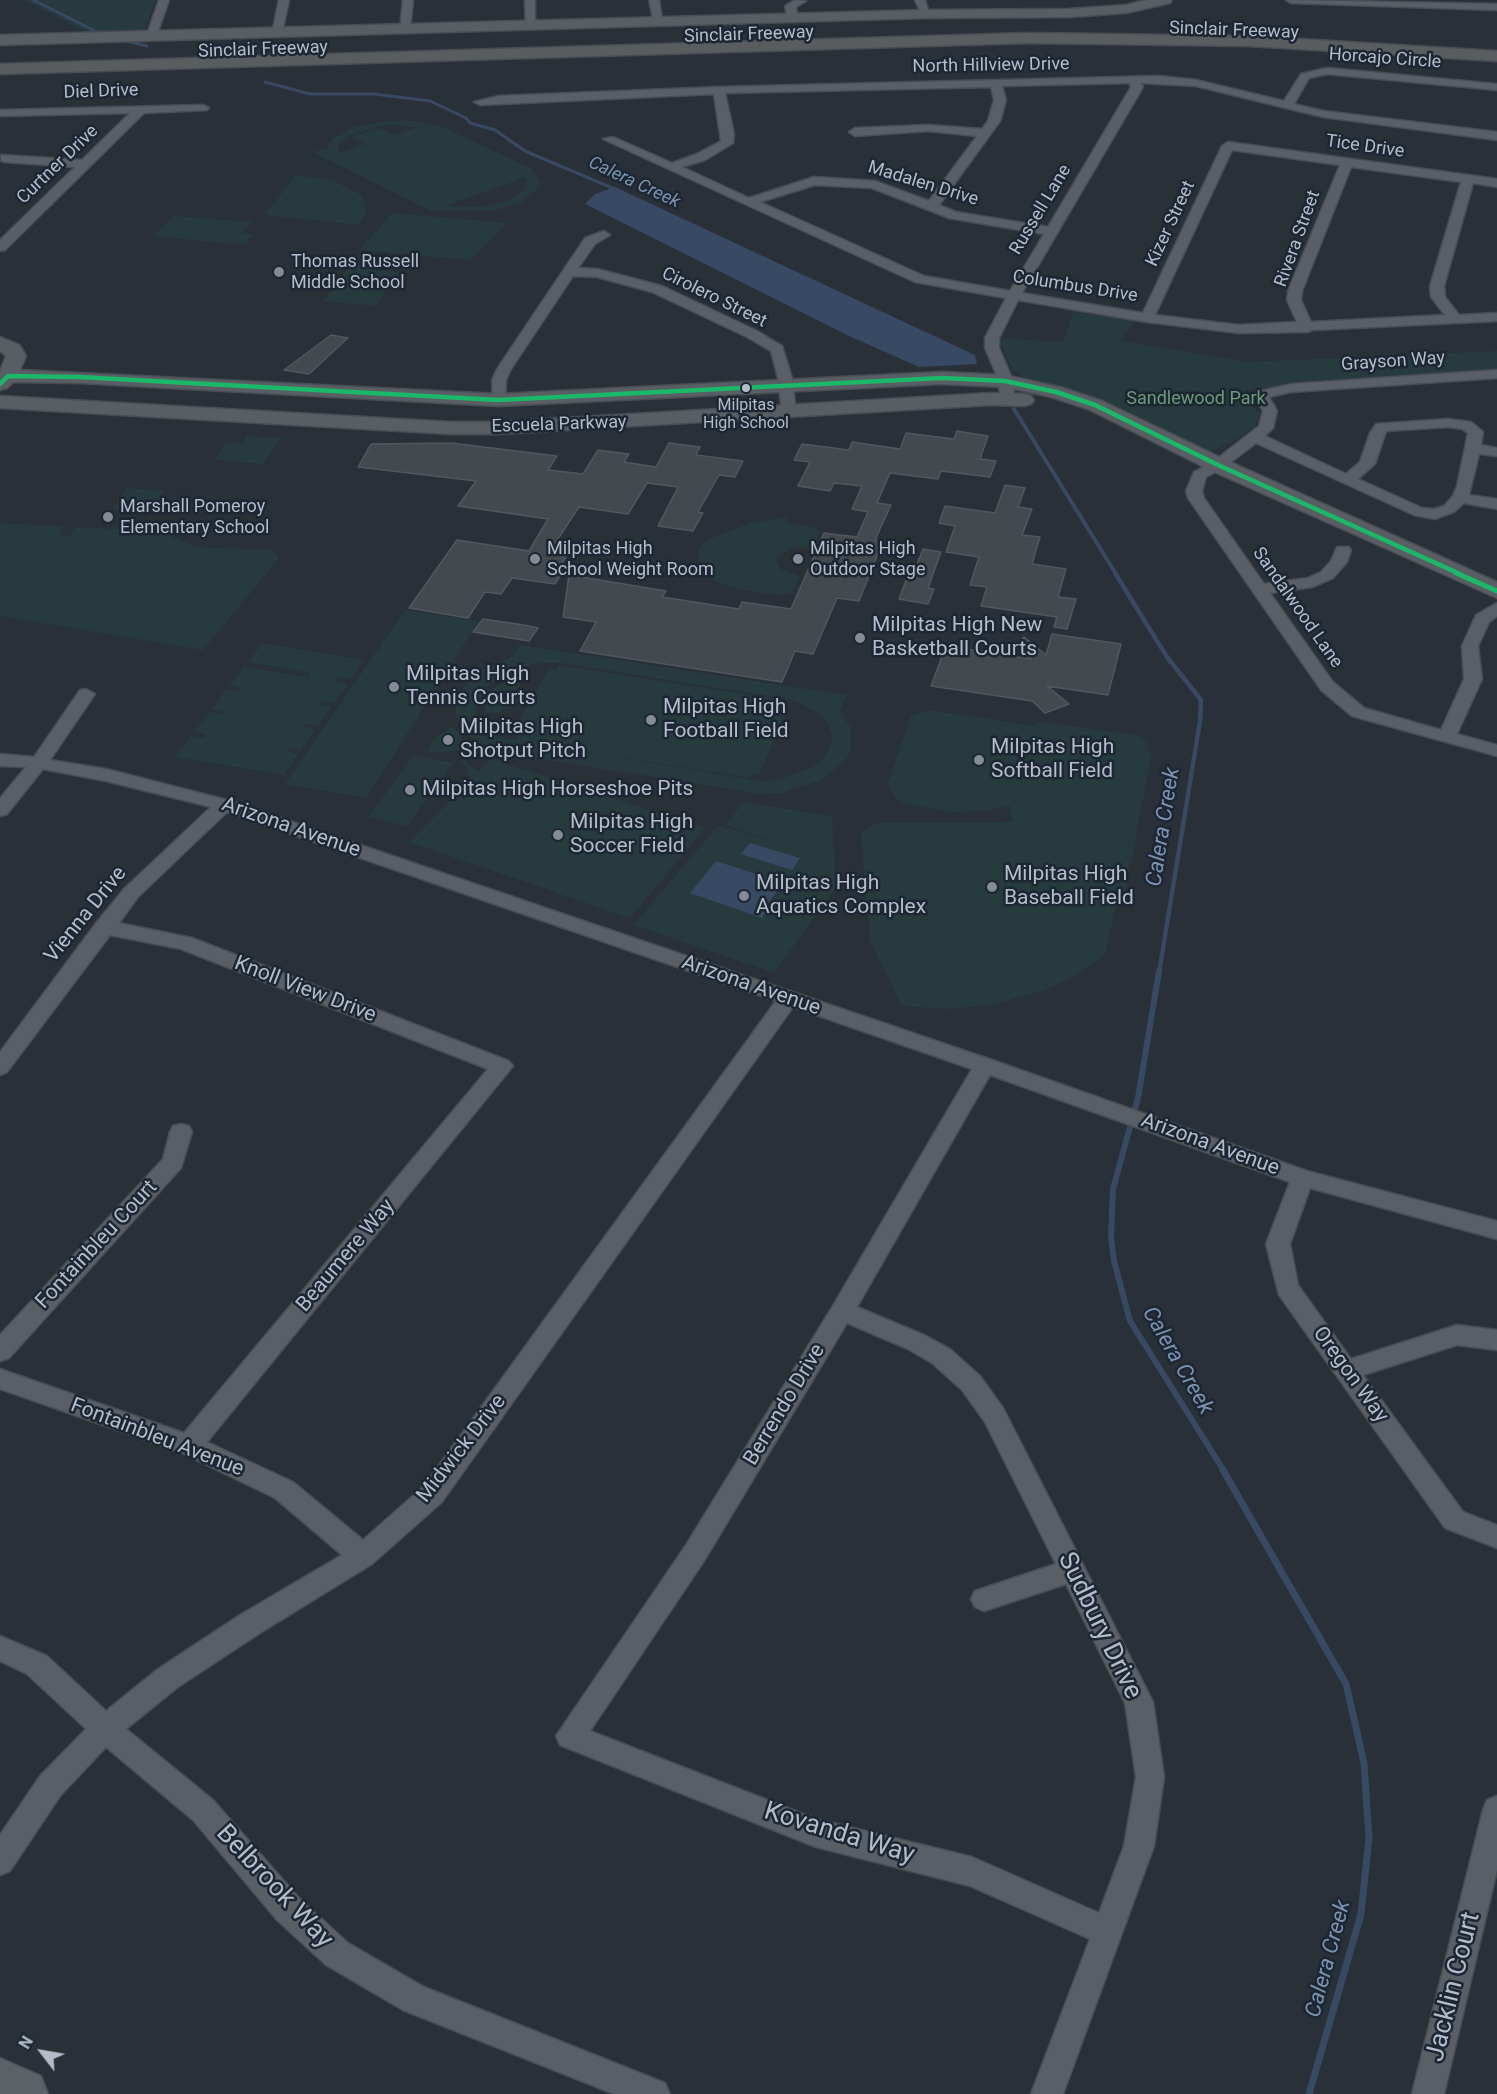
<!DOCTYPE html>
<html>
<head>
<meta charset="utf-8">
<style>
	body { margin:0 }
	#map { position:relative; width:1497px; height:2094px; overflow:hidden; background:#2a3038; font-family:Roboto,sans-serif }
	canvas { display:block }
	.north { position:absolute; left:12px; top:2022px; width:60px; height:60px; -webkit-text-stroke:4px #1d2633; paint-order:stroke; rotate:301deg; font-size:16px; font-weight:700; line-height:24px; text-align:center; color:#b4bcc9 }
	.north::after { content:''; display:block; margin:auto; width:21px; height:27px; background:#b4bcc9; clip-path:polygon(50% 0,100% 100%,50% 72%,0 100%) }
</style>
</head>
<body>
<div id="map">
<canvas width="1497" height="2094"></canvas>
<div class="north">N</div>
</div>
<script>
const ctx = document.querySelector('canvas').getContext('2d');
ctx.lineJoin = 'round';
function paint(path, color) { ctx.fillStyle = color; ctx.fill(path, 'evenodd'); }
const toPath = rows => new Path2D(rows.map(r => 'M' + r).join(''));
function strokePath(path, color, width, dash) { ctx.strokeStyle = color; ctx.lineWidth = width; ctx.lineCap = dash ? 'butt' : 'round'; ctx.setLineDash(dash || []); ctx.stroke(path); }
function write(font, color, halo, rows, align = 'center') {
  ctx.font = font + ' Roboto,sans-serif'; ctx.lineWidth = 5; ctx.setLineDash([]); ctx.textBaseline = 'middle'; ctx.strokeStyle = halo; ctx.fillStyle = color; for (const [text, x, y, turn = 0] of rows) {
    ctx.save(); ctx.translate(x, y); ctx.rotate((+turn || 0) * Math.PI / 180); ctx.textAlign = isNaN(turn) ? turn : align; if (halo) ctx.strokeText(text, 0, 0); ctx.fillText(text, 0, 0); ctx.restore();
  }
}
paint(toPath([
	[24,0,156,0,144,31,91,34],
	[388,121,416,121,445,128,530,168,539,179,540,186,522,202,496,210,431,211,312,152,327,149,332,139,354,127],
	[395,125,418,127,393,135,379,128,351,137,365,144,339,153,338,146,351,135,380,126],
	[526,177,527,185,523,191,507,201,481,207,444,206],
	[296,175,332,180,362,195,366,212,359,225,264,215],
	[393,213,508,223,469,260,359,250],
	[174,216,252,222,242,233,253,234,245,244,235,243,238,239,233,244,154,236],
	[351,264,376,266,374,270,399,272,375,306,323,301],
	[1073,312,1136,320,1120,341,1246,362,1497,351,1497,370,1288,382,1279,387,1247,390,1243,394,1244,401,1260,413,1255,426,1232,442,1205,454,1082,393,1027,379,1012,370,999,338,1063,342],
	[247,436,281,438,263,464,215,460,226,443,243,443],
	[126,488,164,491,151,513,112,510],
	[787,517,786,523,812,527,820,531,813,547,791,548,777,557,777,563,781,569,800,576,793,592,779,595,743,590,716,582,700,571,698,550,709,539,751,523],
	[0,523,64,526,59,535,70,536,75,527,172,532,174,538,198,547,273,550,279,558,203,650,0,616],
	[405,610,479,621,366,798,285,784],
	[262,643,364,660,351,679,339,677,336,681,348,684,334,703,322,701,319,704,331,707,318,726,305,724,303,727,315,730,301,750,289,748,286,751,298,754,284,775,175,757,191,736,204,738,206,734,194,732,209,712,222,714,224,712,212,709,226,689,239,691,241,688,229,686,244,667,308,677,311,673,248,662],
	[520,645,846,695,840,711,851,728,851,751,845,761,822,780,782,793,762,794,503,753,477,742,467,734,459,723,455,710,456,699,469,680,483,669,512,657],
	[540,663,561,663,793,700,820,714,828,724,832,736,831,746,821,761,811,768,779,780,759,781,498,737,480,721,476,711,478,698,487,699,484,714,495,713,515,706,521,699,522,689,519,683,507,677,493,690,484,688,508,671],
	[558,665,783,700,782,704,789,706,759,775,752,774,749,778,515,740,518,736,511,734,549,669,556,670],
	[928,710,1035,726,1037,721,1140,736,1148,743,1147,751,1152,752,1124,900,1117,900,1106,953,1079,974,1045,990,992,1005,946,1009,902,1006,870,941,861,833,876,823,1013,822,1010,806,984,811,951,812,900,803,887,785,911,716],
	[453,727,470,747,477,749,473,753,467,750,427,753,434,738],
	[414,755,453,763,407,826,368,817],
	[491,759,705,828,630,918,409,842,470,781,465,765,459,762,465,760,467,764,479,771],
	[743,802,832,816,836,887,774,973,634,925,718,825,785,845,725,825]
]), '#273a3e');
paint(toPath([
	[615,187,975,355,977,364,919,367,849,336,585,204,595,194],
	[750,843,800,858,792,870,741,854],
	[716,861,787,884,782,891,778,890,763,909,767,910,762,918,690,893]
]), '#384963');
strokePath(toPath([
	[33,0,99,33],
	[126,41,147,46],
	[265,82,310,94,374,94,430,101,466,118,470,123,495,130,525,151,617,190]
]), '#384963', 3);
strokePath(toPath([
	[1014,409,1116,574]
]), '#384963', 4);
strokePath(toPath([
	[1115,573,1167,657,1201,700,1200,721,1159,973]
]), '#384963', 4.5);
strokePath(toPath([
	[1159,971,1138,1098,1113,1189,1111,1237,1114,1261,1130,1321,1224,1471]
]), '#384963', 6);
strokePath(toPath([
	[1223,1470,1346,1684,1364,1763,1369,1838,1361,1914,1309,2094]
]), '#384963', 7);
const building = toPath([
	[331,335,348,338,309,374,284,370,331,335],
	[957,431,988,436,980,459,996,461,990,477,941,471,938,479,890,473,877,503,891,505,875,540,883,541,859,601,837,598,813,654,795,651,782,682,580,651,596,622,563,617,569,575,666,591,662,597,739,609,742,602,791,609,824,533,857,537,868,512,852,509,862,486,834,483,830,491,798,486,810,462,794,460,802,444,849,450,852,442,900,449,906,433,954,439,957,431],
	[451,443,557,456,548,470,583,474,598,450,629,454,624,462,656,467,669,443,700,447,696,455,743,461,735,477,719,475,698,512,703,513,693,531,658,526,678,487,647,483,628,514,579,507,548,554,566,557,558,570,563,571,555,584,512,578,501,594,485,592,468,618,409,608,457,540,529,551,548,519,458,506,476,481,358,467,371,444,451,443],
	[1005,485,1025,488,1018,507,1032,509,1022,535,1040,537,1032,564,1066,569,1058,597,1076,599,1067,629,1054,627,1057,617,981,606,987,587,970,585,979,557,946,552,955,526,939,523,945,506,995,513,1005,485],
	[923,549,941,552,928,588,934,589,928,604,899,599,908,575,913,575,923,549],
	[483,619,524,625,538,628,529,641,473,632,483,619],
	[1052,634,1121,644,1108,695,1047,686,1069,704,1045,713,1032,701,931,686,946,646,1031,659,1017,646,1024,637,1046,655,1052,634]
]);
paint(building, '#444950');
strokePath(building, '#52575f', 1.5);
const street = toPath([
	[159,0,169,0,156,37,151,40,146,37,159,0],
	[279,0,289,0,282,33,277,36,272,33,279,0],
	[403,0,413,0,410,30,405,33,400,30,403,0],
	[525,0,535,0,535,29,526,27,525,0],
	[649,0,659,0,663,25,654,23,649,0],
	[795,0,806,1,796,7,798,19,793,22,788,19,785,6,795,0],
	[915,0,925,0,930,16,922,16,915,0],
	[1286,0,1497,4,1497,10,1291,3,1286,0],
	[1327,68,1497,84,1497,90,1327,74,1309,78,1294,104,1323,111,1497,132,1497,140,1323,117,1196,86,1140,83,1143,87,1022,293,1143,313,1222,146,1228,142,1497,179,1497,187,1473,183,1444,286,1445,297,1459,315,1497,313,1497,321,1313,330,1307,332,1239,333,1147,322,1018,300,999,338,999,348,1011,376,1015,399,1008,403,1001,399,997,376,985,348,985,338,1006,298,915,282,603,139,613,137,672,163,697,154,721,141,714,94,480,105,474,102,499,96,719,87,1159,76,1196,80,1284,101,1301,74,1327,68],
	[1129,83,1131,87,1048,227,956,212,939,205,1000,121,1006,100,1002,86,1129,83],
	[991,87,994,100,988,121,982,129,928,125,855,128,849,132,855,136,928,131,977,136,929,201,875,181,814,177,749,198,682,167,705,160,733,143,734,134,725,93,991,87],
	[1232,150,1340,165,1288,291,1287,300,1297,322,1239,325,1155,315,1232,150],
	[1351,167,1461,182,1430,286,1431,297,1445,315,1311,322,1301,300,1302,291,1351,167],
	[815,185,872,188,949,218,1044,234,1010,291,924,276,760,202,815,185],
	[203,105,209,108,207,110,144,113,5,250,0,251,0,240,75,167,5,162,1,161,1,155,82,160,130,113,0,116,0,110,203,105],
	[604,231,610,235,595,244,578,268,597,269,662,286,757,331,782,346,792,378,796,413,794,416,784,416,782,413,778,378,771,351,747,337,652,292,597,277,573,276,511,369,506,380,505,400,503,403,493,403,492,380,497,369,585,238,604,231],
	[1497,370,1497,378,1291,392,1269,397,1277,411,1273,428,1265,436,1346,474,1360,462,1370,433,1376,424,1448,419,1471,422,1483,432,1481,445,1497,448,1497,456,1479,454,1469,495,1497,499,1497,509,1464,503,1454,512,1435,519,1414,515,1256,443,1223,468,1206,477,1202,491,1204,498,1264,584,1308,578,1321,572,1331,561,1337,547,1349,547,1351,550,1347,562,1333,578,1312,587,1270,593,1333,682,1364,708,1441,730,1464,679,1462,646,1476,615,1497,603,1497,616,1489,622,1478,646,1482,679,1457,734,1497,745,1497,756,1352,716,1321,690,1188,498,1186,491,1194,472,1213,462,1259,426,1263,411,1254,395,1256,392,1291,384,1497,370],
	[1448,427,1462,429,1468,433,1457,486,1453,496,1444,506,1434,509,1422,508,1358,479,1375,464,1386,431,1448,427],
	[86,689,95,694,50,760,106,769,231,801,992,1060,1307,1171,1497,1221,1497,1239,1310,1188,1290,1244,1298,1285,1351,1359,1457,1325,1497,1330,1497,1350,1457,1345,1363,1375,1463,1512,1497,1525,1497,1548,1445,1528,1279,1295,1266,1244,1290,1182,990,1075,857,1307,924,1335,950,1349,980,1376,1003,1408,1153,1702,1164,1777,1154,1846,1063,2094,1031,2094,1090,1939,970,1886,816,1847,560,1745,556,1736,686,1545,834,1304,972,1069,793,1007,442,1502,372,1564,260,1633,178,1687,126,1729,213,1800,299,1898,348,1943,424,1987,665,2083,670,2094,614,2094,403,2010,326,1965,277,1920,193,1820,106,1747,60,1796,10,1871,0,1875,0,1835,40,1776,86,1729,27,1674,0,1661,0,1636,47,1656,106,1711,158,1669,240,1615,342,1555,275,1498,180,1452,0,1389,0,1369,184,1433,488,1069,181,949,110,935,7,1072,0,1075,0,1052,97,922,124,889,211,807,106,781,43,769,7,814,0,816,0,798,26,767,0,766,0,754,34,757,80,690,86,689],
	[227,812,776,1001,424,1486,363,1540,293,1482,207,1442,513,1066,509,1061,192,938,119,923,138,897,227,812],
	[847,1323,908,1349,932,1363,962,1390,985,1422,1056,1564,975,1591,971,1599,975,1607,984,1611,1066,1584,1125,1703,1136,1777,1124,1846,1099,1913,972,1857,816,1819,590,1731,704,1561,847,1323],
	[181,1124,189,1126,192,1132,181,1168,9,1358,0,1361,0,1335,163,1159,170,1132,173,1126,181,1124],
	[1497,1796,1497,1870,1444,2094,1412,2094,1483,1810,1487,1800,1497,1796]
]);
const secondary = toPath([
	[1146,0,1172,0,1170,3,1126,13,1069,17,926,18,0,45,0,35,926,10,1069,9,1126,5,1146,0],
	[0,337,19,345,22,349,26,356,20,370,498,394,942,372,1005,375,1063,388,1102,401,1226,460,1497,582,1497,598,1210,470,1088,409,1051,397,1005,387,942,384,498,406,79,383,13,382,7,388,0,390,0,371,6,356,0,351,0,337],
	[991,393,1024,394,1031,396,1034,400,1031,404,1024,406,991,405,497,434,451,434,0,408,0,396,451,422,497,422,991,393]
]);
const primary = toPath([
	[0,2058,41,2076,48,2094,0,2094,0,2058]
]);
const highway = toPath([
	[1028,33,1249,36,1497,51,1497,61,1249,46,1028,43,0,74,0,64,1028,33]
]);
strokePath(street, '#484c53', 3);
strokePath(secondary, '#484c53', 3);
strokePath(primary, '#484c55', 3);
strokePath(highway, '#474c53', 3);
paint(street, '#5a5e66');
paint(secondary, '#595d64');
paint(primary, '#5c6168');
paint(highway, '#5a5d60');
strokePath(toPath([
	[0,384,8,376,79,377,498,400,942,378,1005,381,1056,392,1095,405,1218,465,1460,574]
]), '#1ab867', 4.5);
strokePath(toPath([
	[1456,573,1497,591]
]), '#1ab867', 5);
for (const [x, y, r, color] of [
	[279,272,6,"#848b96"],
	[746,388,5,"#b4bcc9"],
	[108,517,6,"#848b96"],
	[535,559,6,"#848b96"],
	[798,559,6,"#848b96"],
	[860,638,6,"#848b96"],
	[394,687,6,"#848b96"],
	[651,720,6,"#848b96"],
	[448,740,6,"#848b96"],
	[979,760,6,"#848b96"],
	[410,790,6,"#848b96"],
	[558,835,6,"#848b96"],
	[992,887,6,"#848b96"],
	[744,896,6,"#848b96"]
]) { const dot = new Path2D(); dot.arc(x, y, r, 0, 2 * Math.PI); ctx.fillStyle = color; ctx.fill(dot); strokePath(dot, '#1d2633', 2); }
write('16px', '#b4bcc9', '#1d2633', [
	["Milpitas",746,406],
	["High School",746,424]
]);
write('18px', '#b4bcc9', '#1d2633', [
	["Sinclair Freeway",1234,31,2],
	["Sinclair Freeway",749,35,-2],
	["Sinclair Freeway",263,50,-2],
	["Horcajo Circle",1385,59,4],
	["North Hillview Drive",991,66,-1],
	["Diel Drive",101,92,-2],
	["Tice Drive",1365,147,8],
	["Curtner Drive",58,165,-44],
	["Madalen Drive",923,184,17],
	["Russell Lane",1041,210,-59],
	["Kizer Street",1171,224,-65],
	["Rivera Street",1298,239,-70],
	["Columbus Drive",1075,287,9],
	["Cirolero Street",714,298,26],
	["Grayson Way",1393,362,-4],
	["Escuela Parkway",559,425,-2],
	["Sandalwood Lane",1297,608,55]
]);
write('italic 18px', '#7c92b1', '#1d2633', [
	["Calera Creek",634,183,25]
]);
write('18px', '#b4bcc9', '#1d2633', [
	["Thomas Russell",291,262],
	["Middle School",291,283],
	["Marshall Pomeroy",120,507],
	["Elementary School",120,528],
	["Milpitas High",547,549],
	["School Weight Room",547,570],
	["Milpitas High",810,549],
	["Outdoor Stage",810,570]
], 'left');
write('18px', '#6b9a76', '#1d2633', [
	["Sandlewood Park",1196,399]
]);
write('21px', '#b4bcc9', '#1d2633', [
	["Milpitas High New",872,626],
	["Basketball Courts",872,650],
	["Milpitas High",406,675],
	["Tennis Courts",406,699],
	["Milpitas High",663,708],
	["Football Field",663,732],
	["Milpitas High",460,728],
	["Shotput Pitch",460,752],
	["Milpitas High",991,748],
	["Softball Field",991,772],
	["Milpitas High Horseshoe Pits",422,790],
	["Milpitas High",570,823],
	["Soccer Field",570,847],
	["Milpitas High",1004,875],
	["Baseball Field",1004,899],
	["Milpitas High",756,884],
	["Aquatics Complex",756,908]
], 'left');
write('21px', '#b4bcc9', '#1d2633', [
	["Arizona Avenue",291,828,19],
	["Vienna Drive",86,915,-51],
	["Arizona Avenue",751,986,19],
	["Knoll View Drive",305,990,21],
	["Arizona Avenue",1210,1145,20],
	["Fontainbleu Court",97,1245,-47],
	["Beaumere Way",346,1256,-50],
	["Oregon Way",1350,1375,54],
	["Berrendo Drive",785,1405,-59],
	["Fontainbleu Avenue",157,1438,21],
	["Midwick Drive",462,1449,-52]
]);
write('italic 22px', '#7c92b1', '#1d2633', [
	["Calera Creek",1164,827,-81],
	["Calera Creek",1177,1361,60],
	["Calera Creek",1329,1959,-75]
]);
write('26px', '#b4bcc9', '#1d2633', [
	["Sudbury Drive",1099,1626,64],
	["Kovanda Way",839,1834,17],
	["Belbrook Way",274,1887,47],
	["Jacklin Court",1454,1987,-76]
]);
</script>
</body>
</html>
